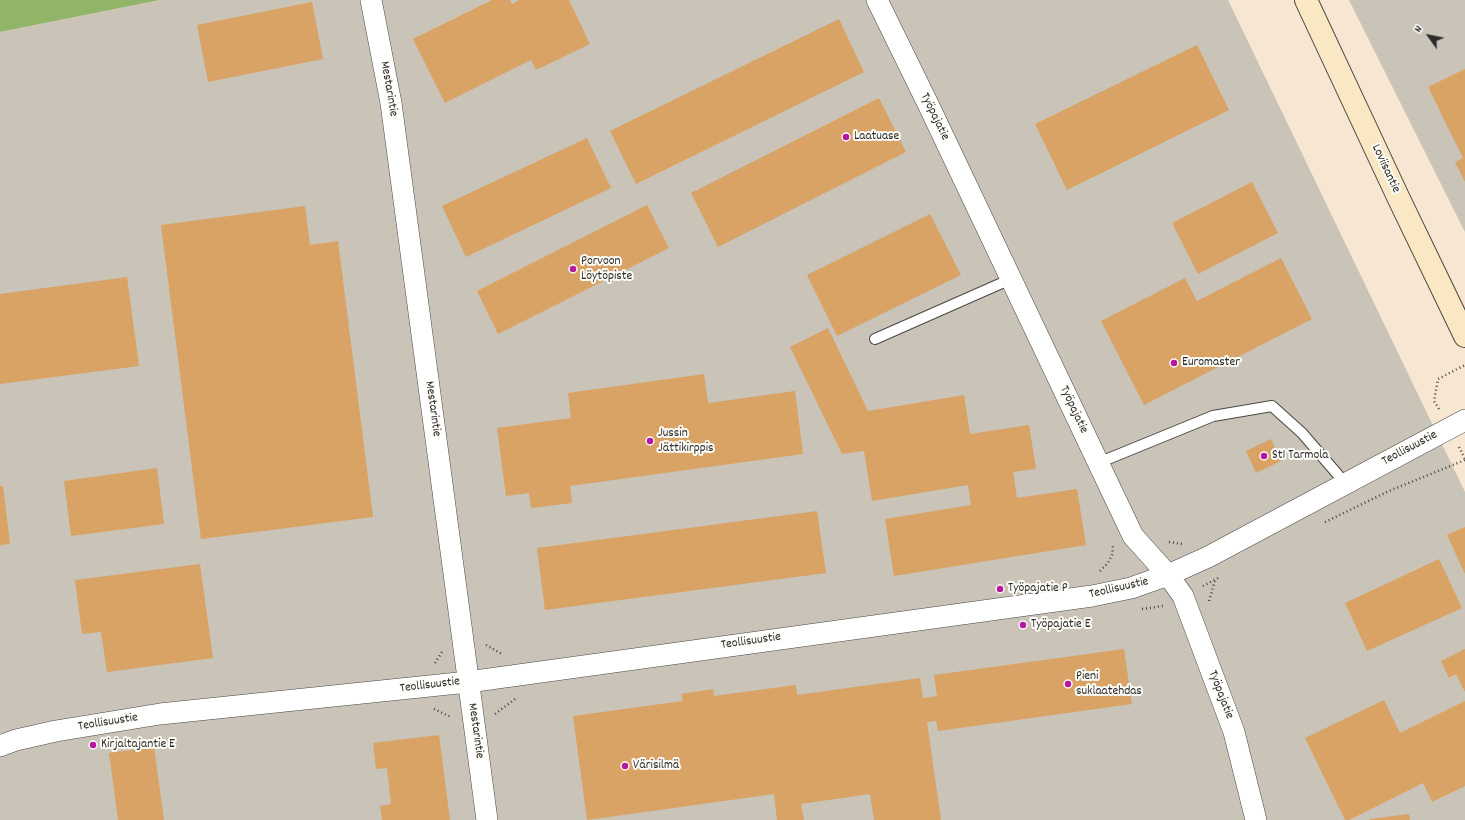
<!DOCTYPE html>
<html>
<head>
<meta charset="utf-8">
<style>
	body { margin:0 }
	#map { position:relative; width:1465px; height:820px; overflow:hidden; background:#f7e6d1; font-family:Dekko,sans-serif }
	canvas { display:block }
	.north { position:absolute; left:1409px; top:16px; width:40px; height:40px; -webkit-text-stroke:3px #fdfcf7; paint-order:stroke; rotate:303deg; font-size:11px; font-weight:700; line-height:16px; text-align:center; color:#2b2b2b }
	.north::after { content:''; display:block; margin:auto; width:14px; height:18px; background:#2b2b2b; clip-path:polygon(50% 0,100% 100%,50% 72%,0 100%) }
</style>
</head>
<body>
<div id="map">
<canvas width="1465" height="820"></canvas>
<div class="north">N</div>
</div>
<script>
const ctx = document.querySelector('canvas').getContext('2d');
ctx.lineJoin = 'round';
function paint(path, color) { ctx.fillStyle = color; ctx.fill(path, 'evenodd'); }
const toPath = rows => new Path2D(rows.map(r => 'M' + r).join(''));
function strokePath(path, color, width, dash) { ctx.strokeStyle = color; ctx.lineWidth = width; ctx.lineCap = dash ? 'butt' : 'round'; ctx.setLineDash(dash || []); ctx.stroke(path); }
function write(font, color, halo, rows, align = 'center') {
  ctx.font = font + ' Dekko,sans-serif'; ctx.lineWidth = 4; ctx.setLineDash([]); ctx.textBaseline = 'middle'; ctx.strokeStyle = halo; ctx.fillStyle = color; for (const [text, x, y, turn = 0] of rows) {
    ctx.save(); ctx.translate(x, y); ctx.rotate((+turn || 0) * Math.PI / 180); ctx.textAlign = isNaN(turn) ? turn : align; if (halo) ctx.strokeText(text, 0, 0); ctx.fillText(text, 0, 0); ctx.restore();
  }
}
paint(toPath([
	[160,0,1228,0,1465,492,1465,820,0,820,0,32],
	[1349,0,1465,0,1465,232]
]), '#c9c3b8');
paint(toPath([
	[0,0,160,0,0,32]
]), '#91b468');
paint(toPath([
	[492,0,510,0,512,4,519,0,569,0,590,44,536,70,531,60,445,103,413,39],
	[312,2,323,59,208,82,197,25],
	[839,19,864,72,636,184,610,131],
	[1197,45,1229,110,1067,190,1035,124],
	[1465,69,1465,182,1455,162,1463,158,1428,87],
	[879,98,906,152,718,247,691,193],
	[587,138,611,188,466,257,442,206],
	[1252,182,1278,233,1198,274,1172,223],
	[647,205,669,248,498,334,477,291],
	[305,206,310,245,338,241,373,517,201,539,161,225],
	[930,214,961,275,837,336,807,275],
	[1281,258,1312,319,1144,405,1101,321,1185,278,1197,301],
	[127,277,139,366,0,384,0,294],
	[828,328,868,411,964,395,970,434,1029,425,1036,469,1013,472,1017,498,1077,489,1086,545,894,576,885,519,971,505,968,485,872,501,864,451,842,454,790,347],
	[704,374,708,403,795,391,803,454,570,486,572,503,531,508,529,493,506,496,497,428,571,418,568,393],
	[1271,439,1281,461,1256,473,1246,451],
	[157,468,164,524,71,536,64,481],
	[0,486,3,486,10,544,0,545],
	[817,511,826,573,545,610,537,548],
	[1465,527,1465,574,1447,535],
	[1439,559,1462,608,1367,651,1345,603],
	[200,564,213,658,107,672,101,632,82,634,75,580],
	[1124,649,1132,704,938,731,936,721,927,722,941,820,874,820,870,794,801,804,804,820,777,820,774,794,587,820,573,716,683,701,681,694,713,689,714,696,796,685,797,695,920,678,923,698,937,696,934,675],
	[1465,649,1465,692,1456,674,1449,678,1441,661],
	[1384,700,1400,733,1465,701,1465,786,1432,802,1423,783,1349,820,1345,820,1305,738],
	[439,735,450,820,382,820,380,806,391,804,387,768,376,769,373,743],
	[154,747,164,820,118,820,109,753],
	[1409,814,1410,820,1370,820,1370,819]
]), '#d9a365');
const service = toPath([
	[875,339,1011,279],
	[1098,463,1213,416,1272,406,1302,433,1345,483]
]);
const minor = toPath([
	[371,0,391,103,487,820],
	[877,0,928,104,1133,536,1168,575,1183,596,1234,732,1256,820],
	[0,746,16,740,56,731,160,714,468,682,1092,596,1131,588,1168,575,1208,557,1465,420]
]);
const secondary = toPath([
	[1306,0,1399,199,1465,336]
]);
strokePath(service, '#4a4744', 12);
strokePath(minor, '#4a4744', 22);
strokePath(secondary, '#4a4744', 24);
strokePath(toPath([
	[1439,409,1434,401,1438,379,1465,365],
	[1459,447,1465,459],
	[1325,522,1389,491,1465,460],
	[1169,542,1182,544],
	[1100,571,1108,563,1112,555,1113,546],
	[1203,586,1218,578],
	[1209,601,1215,581],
	[1142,609,1163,606],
	[486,645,502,654],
	[435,663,442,652],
	[434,709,451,717],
	[495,714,515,699]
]), '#4a4744', 2.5, [1, 3]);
strokePath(service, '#fff', 10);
strokePath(minor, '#fff', 21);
strokePath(secondary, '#fae7c3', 22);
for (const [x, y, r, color] of [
	[846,137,4,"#b5179e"],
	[573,269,4,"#b5179e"],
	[1174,363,4,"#b5179e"],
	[650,441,4,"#b5179e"],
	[1264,456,4,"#b5179e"],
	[1000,589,4,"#b5179e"],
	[1023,625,4,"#b5179e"],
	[1068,684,4,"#b5179e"],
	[93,745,4,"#b5179e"],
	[625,766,4,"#b5179e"]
]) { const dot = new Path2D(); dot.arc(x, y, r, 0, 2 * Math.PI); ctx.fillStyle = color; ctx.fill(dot); strokePath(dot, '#fdfcf7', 1.5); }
write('13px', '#2b2b2b', '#fdfcf7', [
	["Mestarintie",388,89,80],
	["Työpajatie",934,117,64],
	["Loviisantie",1385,169,65],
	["Mestarintie",432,409,82],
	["Työpajatie",1073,410,65],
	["Teollisuustie",1410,449,-28],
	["Teollisuustie",1119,589,-13],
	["Teollisuustie",751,642,-8],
	["Teollisuustie",430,686,-7],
	["Työpajatie",1220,695,69],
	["Teollisuustie",108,723,-9],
	["Mestarintie",475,731,82]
]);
write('13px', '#2b2b2b', '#fdfcf7', [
	["Laatuase",854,137],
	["Porvoon",581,262],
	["Löytöpiste",581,277],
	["Euromaster",1182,363],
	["Jussin",658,434],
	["Jättikirppis",658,449],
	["St1 Tarmola",1272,456],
	["Työpajatie P",1008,589],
	["Työpajatie E",1031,625],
	["Pieni",1076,677],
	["suklaatehdas",1076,692],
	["Kirjaltajantie E",101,745],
	["Värisilmä",633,766]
], 'left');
</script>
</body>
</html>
